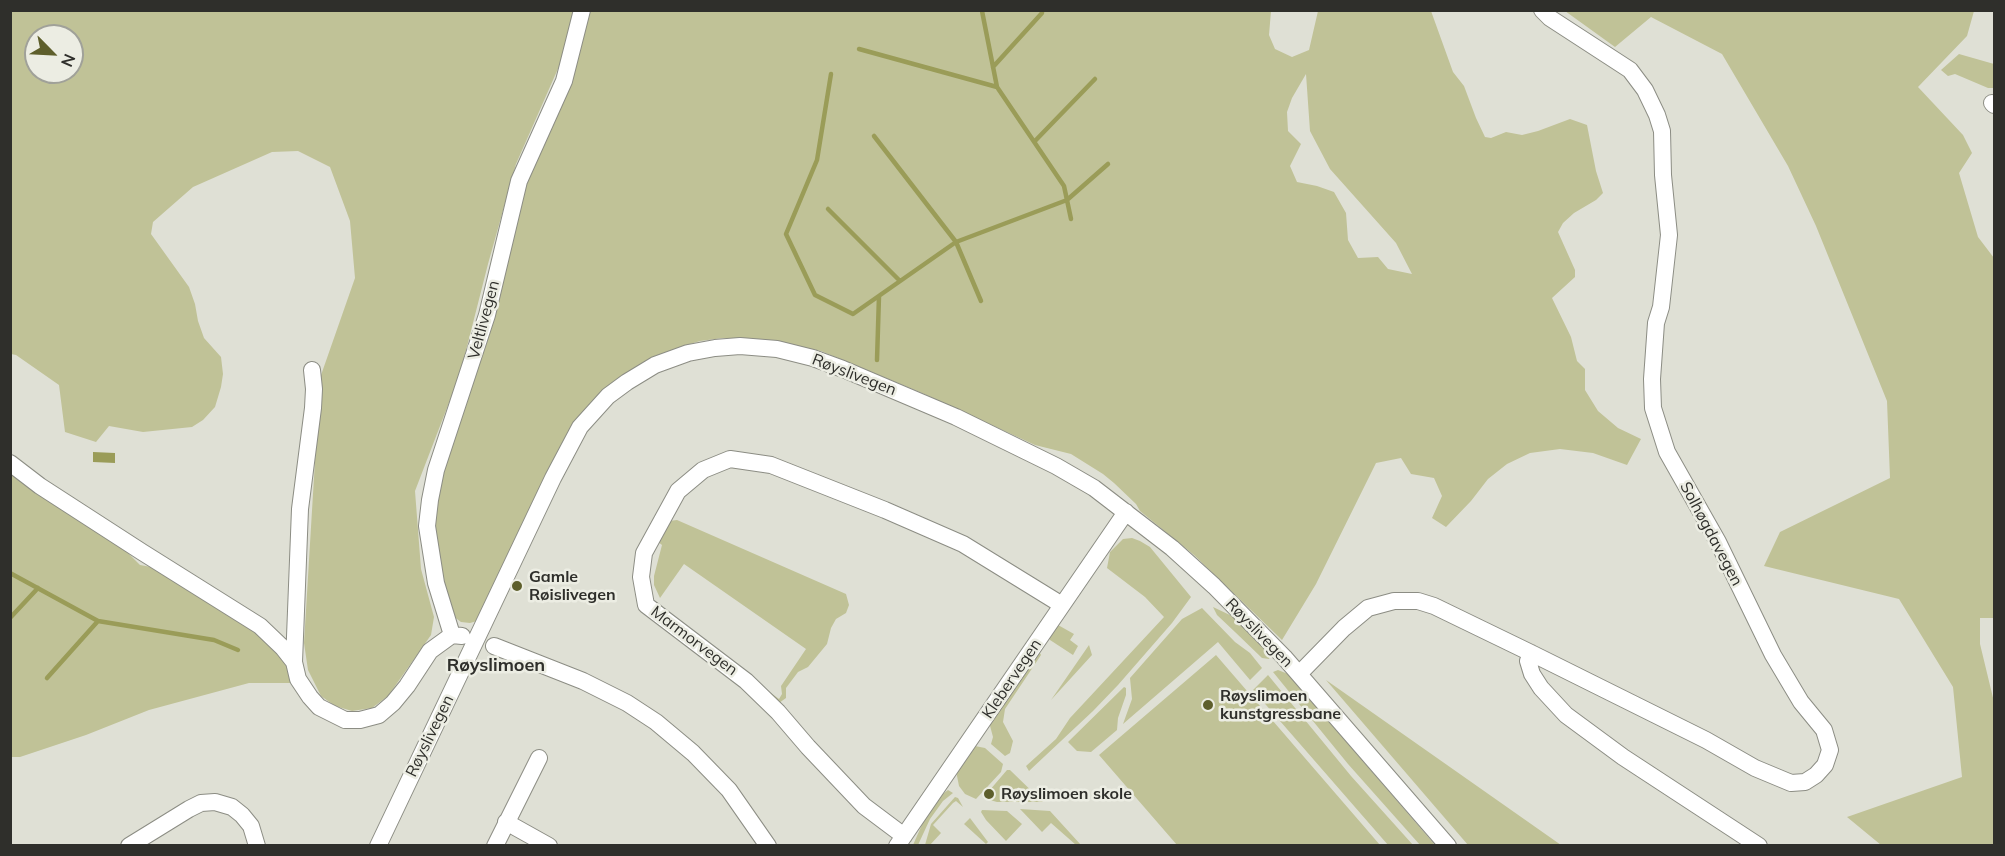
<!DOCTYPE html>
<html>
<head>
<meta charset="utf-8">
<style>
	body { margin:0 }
	#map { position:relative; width:2005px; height:856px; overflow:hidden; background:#dfe0d5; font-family:Mulish,sans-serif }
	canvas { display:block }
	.frame { position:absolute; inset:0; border:12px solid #2f2f2b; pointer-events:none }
	.north { position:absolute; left:24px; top:24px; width:60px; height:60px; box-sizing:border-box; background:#ecede3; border:2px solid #a0a199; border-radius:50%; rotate:114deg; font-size:16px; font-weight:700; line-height:24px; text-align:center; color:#2f2f2b }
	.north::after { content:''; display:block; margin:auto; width:21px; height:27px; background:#5e5f2c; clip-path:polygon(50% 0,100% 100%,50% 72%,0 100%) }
</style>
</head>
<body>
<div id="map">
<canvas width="2005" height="856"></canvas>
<div class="frame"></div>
<div class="north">N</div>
</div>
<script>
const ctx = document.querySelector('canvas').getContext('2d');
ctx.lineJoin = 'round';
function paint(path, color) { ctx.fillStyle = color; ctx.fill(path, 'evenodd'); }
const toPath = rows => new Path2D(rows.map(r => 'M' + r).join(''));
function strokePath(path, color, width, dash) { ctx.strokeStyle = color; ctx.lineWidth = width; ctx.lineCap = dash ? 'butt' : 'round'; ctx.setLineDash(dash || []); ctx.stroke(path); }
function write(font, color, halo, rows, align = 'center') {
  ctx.font = font + ' Mulish,sans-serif'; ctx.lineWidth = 5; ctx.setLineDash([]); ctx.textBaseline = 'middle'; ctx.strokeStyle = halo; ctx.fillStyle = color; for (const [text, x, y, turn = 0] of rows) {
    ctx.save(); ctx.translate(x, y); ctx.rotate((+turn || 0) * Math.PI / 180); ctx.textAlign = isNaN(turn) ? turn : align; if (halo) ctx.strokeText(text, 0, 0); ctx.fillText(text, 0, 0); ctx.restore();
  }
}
paint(toPath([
	[11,11,573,11,568,46,516,164,488,264,460,374,415,491,421,569,434,617,431,635,388,696,372,708,352,711,335,706,321,696,308,670,304,643,320,378,355,278,350,221,330,167,298,151,272,152,193,187,153,222,151,234,189,287,195,304,198,321,204,338,221,357,223,374,221,387,215,407,203,420,192,427,143,432,109,426,96,442,65,432,59,385,16,355,11,354],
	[36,36,72,36,72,72,36,72],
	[586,11,1271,11,1269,35,1275,49,1292,57,1309,50,1318,11,1431,11,1453,72,1464,86,1476,118,1485,137,1491,138,1506,132,1522,135,1538,131,1570,119,1587,125,1596,171,1603,193,1596,200,1574,213,1563,223,1558,232,1575,270,1575,277,1552,298,1571,337,1577,361,1585,369,1585,390,1598,411,1618,428,1641,439,1627,465,1593,453,1560,449,1530,453,1507,464,1488,479,1471,501,1446,527,1432,518,1442,496,1434,478,1411,474,1401,458,1376,463,1316,584,1282,640,1194,555,1140,511,1136,504,1114,483,1103,474,1071,454,1035,445,922,393,821,351,759,339,723,338,700,341,680,347,655,356,623,375,605,389,477,621,470,623,461,622,453,616,435,553,434,502,520,197],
	[1306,74,1310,131,1330,169,1396,243,1412,274,1388,269,1378,257,1358,258,1348,240,1346,213,1334,192,1317,186,1297,182,1290,166,1301,144,1288,131,1287,112,1292,98],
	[1565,11,1974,11,1967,36,1918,87,1963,135,1972,153,1959,173,1978,237,1994,258,1994,618,1980,618,1980,644,1994,702,1994,845,1881,845,1847,817,1962,777,1953,687,1899,599,1764,566,1780,532,1890,478,1887,401,1816,226,1788,166,1722,54,1651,17,1615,47],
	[1959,54,1994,64,1994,88,1988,88,1955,74,1948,76,1941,70],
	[10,470,123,548,140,565,151,567,263,634,285,659,294,683,249,683,149,710,86,735,20,757,11,757],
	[677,520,846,594,849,605,846,613,836,619,831,628,827,644,808,667,798,672,786,688,786,698,779,703,770,697,771,693,779,699,782,694,781,686,806,649,684,564,660,598,654,585,654,576,662,545,657,541,669,521],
	[1132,538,1140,541,1150,547,1191,597,1172,623,1118,685,1093,711,1029,771,1026,766,1056,739,1070,718,1164,617,1145,597,1107,568,1110,552,1123,539],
	[1213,607,1232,616,1246,629,1268,652,1270,656,1269,659,1262,658,1235,632,1217,615],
	[1202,608,1235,642,1250,653,1262,668,1250,680,1218,642,1123,724,1132,699,1130,678,1182,619],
	[1058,625,1074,634,1070,640,1078,646,1073,655,1050,640,1049,636],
	[1089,645,1092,655,1051,700],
	[1039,651,1041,655,1005,709,1003,722,1013,741,1010,753,1005,756,991,744,993,737,989,722],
	[1216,655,1380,845,1177,845,1099,755],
	[1278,670,1288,674,1435,845,1420,845,1348,764,1273,672],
	[1268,675,1351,776,1413,845,1388,845,1253,690],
	[1326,680,1561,845,1468,845],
	[1124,687,1126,688,1126,695,1118,718,1117,730,1091,752,1077,751,1068,742],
	[975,746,985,748,1003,764,1001,772,976,799,965,794,959,786,957,776,957,769],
	[1007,770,1010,770,1043,802,997,802,983,798],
	[948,790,953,793,943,801,930,819,918,845,913,845,924,820,940,796],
	[955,797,958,798,963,807,956,801,953,803,933,825,941,833,930,845,925,845,931,824],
	[1020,809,1050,811,1081,845,1076,845,1051,823,1042,832],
	[982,810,1007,811,1022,824,1006,841,986,820,981,812],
	[970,818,988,842,986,844,964,824]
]), '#c0c297');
paint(toPath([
	[93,452,115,453,115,463,93,462]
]), '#9a9c58');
strokePath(toPath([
	[982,11,997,87,1064,186,1071,219],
	[859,49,997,87],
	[993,67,1042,13],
	[831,74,817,160,786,234,815,295,853,314,956,242,1067,200,1108,164],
	[874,136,956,242,981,301],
	[1034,142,1095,79],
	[828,209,900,281],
	[877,360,879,296],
	[10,573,98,621,214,640,238,650],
	[10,618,38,588],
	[47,678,98,621]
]), '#9a9c58', 4.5);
const minor = toPath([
	[1992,103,1994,105],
	[10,463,40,486,142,552,260,626,283,648,294,662,298,679,310,697,319,707,345,720,360,720,379,715,393,703,407,686,430,651,452,635,462,636],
	[452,635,436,583,427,526,430,500,436,470,487,315,519,181,564,81,582,10],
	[494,646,583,681,627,703,656,722,693,753,729,790,768,846],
	[1531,653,1528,661,1532,674,1541,688,1566,715,1623,757,1759,846],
	[294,662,300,509,313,408,314,389,312,370],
	[1299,674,1344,628,1368,608,1394,601,1418,601,1434,606,1531,653,1706,740,1755,768,1791,783,1805,782,1816,775,1825,765,1830,750,1824,730,1801,702,1773,655,1718,542,1667,452,1653,408,1652,379,1656,323,1661,307,1669,235,1663,175,1662,131,1657,115,1645,90,1630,70,1550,18,1542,10],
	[506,822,549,846],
	[904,836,864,806,808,747,778,712,746,681,646,605,641,577,644,553,678,491,703,470,730,459,771,465,885,510,963,544,1062,605],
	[129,846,189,809,201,803,215,802,232,807,242,815,251,826,257,846],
	[378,846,553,478,580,427,608,396,627,382,655,365,688,353,715,348,740,346,777,349,813,358,843,369,956,417,1056,466,1094,488,1172,548,1214,586,1284,657,1448,846],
	[495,846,539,758],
	[897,846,1126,512]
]);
strokePath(minor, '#8c8d84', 18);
strokePath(minor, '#fff', 16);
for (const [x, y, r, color] of [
	[517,586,6,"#5e5f2c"],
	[1208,705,6,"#5e5f2c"],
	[989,794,6,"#5e5f2c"]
]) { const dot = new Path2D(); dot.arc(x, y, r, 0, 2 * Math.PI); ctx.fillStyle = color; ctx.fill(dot); strokePath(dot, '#ecede3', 2); }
write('16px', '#2f2f2b', '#ecede3', [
	["Veltlivegen",484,320,-75],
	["Røyslivegen",854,375,21],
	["Solhøgdavegen",1711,534,62],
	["Røyslivegen",1259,633,46],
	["Marmorvegen",694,641,37],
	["Klebervegen",1012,679,-56],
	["Røyslivegen",430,736,-64]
]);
write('bold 16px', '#2f2f2b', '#ecede3', [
	["Gamle",529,577],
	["Røislivegen",529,595],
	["Røyslimoen",1220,696],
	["kunstgressbane",1220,714],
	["Røyslimoen skole",1001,794]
], 'left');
write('bold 18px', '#2f2f2b', '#ecede3', [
	["Røyslimoen",496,666]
]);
</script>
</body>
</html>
